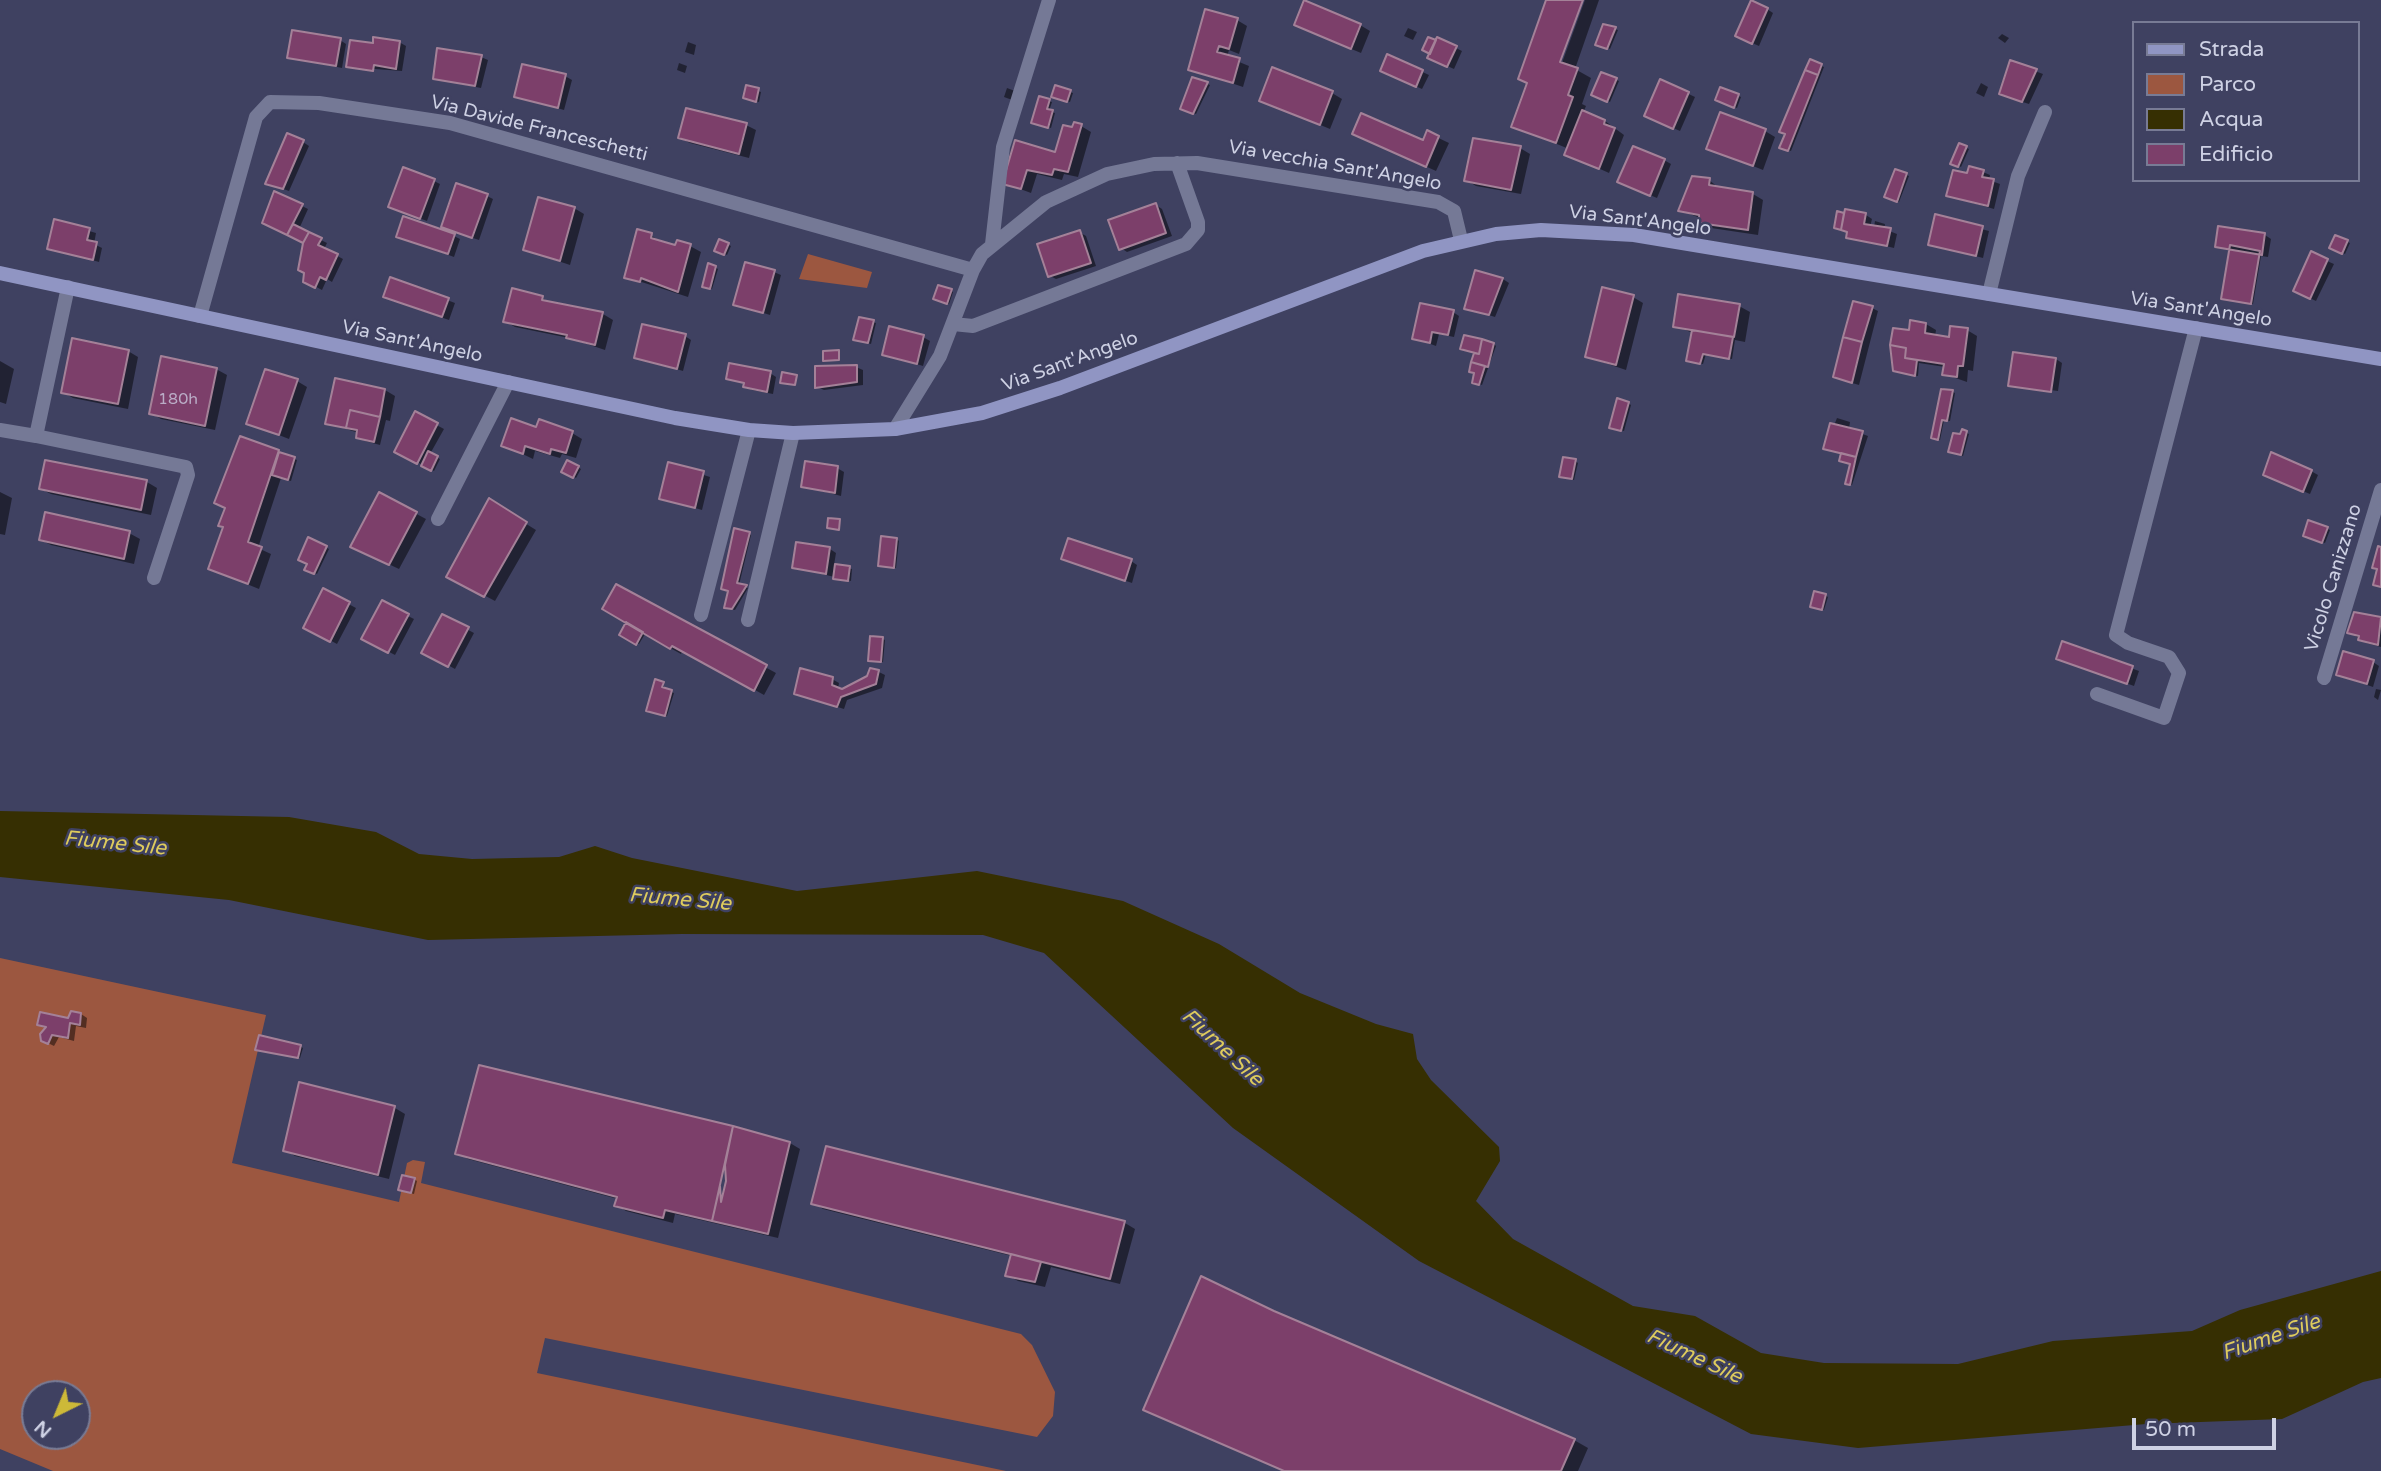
<!DOCTYPE html>
<html>
<head>
<meta charset="utf-8">
<style>
	body { margin:0 }
	#map { position:relative; width:2381px; height:1471px; overflow:hidden; background:#3f4161; font-family:"Varela Round",sans-serif }
	canvas { display:block }
	.legend { position:absolute; left:2132px; top:21px; width:228px; height:161px; box-sizing:border-box; background:#3f4161; border:2px solid #787b95; margin:0; padding:9px 12px; list-style:none; font-size:21px; color:#ced1e4 }
	.legend li { display:flex; align-items:center; gap:14px; height:35px }
	.legend b { width:35px; border:2px solid #787b95 }
	.north { position:absolute; left:21px; top:1380px; width:70px; height:70px; box-sizing:border-box; background:#3f4161; border:2px solid #787b95; border-radius:50%; rotate:223deg; font-size:19px; font-weight:700; line-height:28px; text-align:center; color:#ced1e4 }
	.north::after { content:''; display:block; margin:auto; width:24px; height:32px; background:#cdb938; clip-path:polygon(50% 0,100% 100%,50% 72%,0 100%) }
	.scale { position:absolute; left:2132px; top:1418px; width:144px; height:32px; box-sizing:border-box; border:4px solid #ced1e4; border-top:0; padding-left:9px; font-size:21px; line-height:24px; white-space:nowrap; color:#ced1e4; -webkit-text-stroke:5px #3f4161; paint-order:stroke }
</style>
</head>
<body>
<div id="map">
<canvas width="2381" height="1471"></canvas>
<ul class="legend">
<li><b style="height:9px;background:#9095c3"></b>Strada</li>
<li><b style="height:19px;background:#9c5740"></b>Parco</li>
<li><b style="height:19px;background:#362f02"></b>Acqua</li>
<li><b style="height:19px;background:#7c3f6a"></b>Edificio</li>
</ul>
<div class="north">N</div>
<div class="scale">50 m</div>
</div>
<script>
const ctx = document.querySelector('canvas').getContext('2d');
ctx.lineJoin = 'round';
function paint(path, color) { ctx.fillStyle = color; ctx.fill(path, 'evenodd'); }
const toPath = rows => new Path2D(rows.map(r => 'M' + r).join(''));
function strokePath(path, color, width, dash) { ctx.strokeStyle = color; ctx.lineWidth = width; ctx.lineCap = dash ? 'butt' : 'round'; ctx.setLineDash(dash || []); ctx.stroke(path); }
function write(font, color, halo, rows, align = 'center') {
  ctx.font = font + ' "Varela Round",sans-serif'; ctx.lineWidth = 5; ctx.setLineDash([]); ctx.textBaseline = 'middle'; ctx.strokeStyle = halo; ctx.fillStyle = color; for (const [text, x, y, turn = 0] of rows) {
    ctx.save(); ctx.translate(x, y); ctx.rotate((+turn || 0) * Math.PI / 180); ctx.textAlign = isNaN(turn) ? turn : align; if (halo) ctx.strokeText(text, 0, 0); ctx.fillText(text, 0, 0); ctx.restore();
  }
}
paint(toPath([
	[808,254,872,272,867,288,799,279],
	[0,958,266,1015,232,1163,399,1202,407,1163,413,1160,425,1162,421,1183,1021,1334,1032,1345,1055,1392,1053,1416,1037,1437,545,1338,537,1373,1006,1471,53,1471,0,1449],
	[35,1394,77,1394,77,1436,35,1436]
]), '#9c5740');
paint(toPath([
	[0,811,289,817,376,832,419,854,472,859,559,857,595,846,632,858,797,891,977,871,1123,901,1219,944,1300,993,1376,1024,1413,1034,1417,1059,1431,1080,1499,1147,1500,1161,1476,1201,1513,1239,1633,1306,1695,1316,1761,1353,1824,1363,1958,1364,2053,1341,2192,1331,2240,1310,2381,1271,2381,1378,2363,1382,2282,1419,2146,1424,1858,1448,1751,1434,1419,1261,1233,1128,1044,953,983,935,682,934,428,940,229,900,0,877]
]), '#362f02');
paint(toPath([
	[1548,0,1581,0,1556,70,1559,71,1585,0,1599,0,1575,69,1591,78,1582,104,1586,106,1583,113,1605,121,1624,135,1609,173,1567,154,1569,149,1513,126,1528,83],
	[1767,9,1773,13,1759,46,1743,39],
	[1237,20,1247,26,1239,54,1229,50,1227,57,1249,66,1243,87,1190,69],
	[1360,25,1370,31,1361,53,1306,30],
	[1604,26,1618,30,1610,49,1600,45],
	[1408,28,1417,32,1413,40,1404,36],
	[2002,34,2009,38,2005,43,1998,38],
	[340,40,346,44,342,68,289,57],
	[399,42,406,46,402,71,348,67,374,45],
	[688,42,696,45,694,55,685,52],
	[1456,48,1462,51,1454,69,1436,61],
	[1388,56,1429,75,1422,89,1388,74],
	[481,57,488,60,481,88,435,79],
	[1811,62,1824,67,1791,151,1784,149,1787,134],
	[2011,62,2043,74,2029,104,2007,97],
	[679,63,687,66,685,73,677,70],
	[1602,74,1619,81,1610,102,1593,94],
	[565,76,572,80,564,110,516,96],
	[1193,79,1210,85,1196,114,1184,110],
	[1661,81,1695,97,1680,131,1653,119],
	[1981,83,1988,87,1984,97,1976,93],
	[747,87,761,92,759,102,747,99],
	[1007,88,1015,91,1015,101,1004,97],
	[1721,89,1741,97,1737,108,1719,101],
	[1070,92,1073,93,1070,102,1056,98],
	[1332,93,1342,99,1330,129,1261,100],
	[1041,98,1052,102,1049,111,1055,113,1051,128,1036,123],
	[746,125,756,130,749,158,690,143,680,138],
	[1081,126,1091,132,1078,177,1064,174,1062,180,1037,174,1031,193,1004,183,1016,142,1056,154,1074,129],
	[1765,131,1775,137,1763,170,1708,148],
	[1428,133,1449,143,1436,171,1354,134,1423,142],
	[303,142,309,146,289,191,267,183],
	[1960,145,1969,149,1961,167,1952,163],
	[1520,148,1530,154,1521,194,1476,186,1466,180],
	[1664,160,1671,164,1657,198,1626,185],
	[1896,171,1909,176,1899,202,1886,196],
	[1983,172,1990,175,1989,180,2000,184,1994,209,1948,196,1968,175],
	[1709,180,1719,188,1753,194,1763,200,1758,235,1711,228,1700,222,1700,218,1680,210],
	[434,181,440,184,427,221,397,210],
	[487,196,493,199,479,240,449,230],
	[1156,205,1162,209,1172,236,1127,252,1121,248],
	[302,206,308,209,299,229,327,243,324,249,343,259,332,282,327,279,322,290,305,281,305,242,270,226],
	[574,208,584,214,570,265,525,250],
	[1838,213,1866,215,1872,219,1870,227,1874,227,1875,221,1885,224,1884,229,1897,234,1894,248,1848,237,1848,232,1838,229],
	[1936,217,1989,231,1983,258,1930,244],
	[55,221,96,233,94,244,102,248,99,262,49,248],
	[1079,232,1086,236,1096,266,1056,279,1050,276],
	[651,235,661,243,677,247,690,246,701,252,688,297,626,277],
	[2265,235,2271,239,2268,257,2261,256,2253,304,2226,300,2231,251,2217,246],
	[454,236,460,239,454,257,405,239],
	[2336,237,2350,243,2345,254,2331,248],
	[720,241,731,246,727,255,716,250],
	[2327,261,2334,264,2316,301,2301,294],
	[715,267,718,269,712,289,706,287],
	[774,272,781,275,770,315,735,304],
	[391,279,455,303,449,320,391,300],
	[1503,279,1509,283,1495,317,1466,308],
	[951,291,953,292,949,304,937,299],
	[1633,297,1643,303,1626,370,1587,357],
	[542,298,552,304,603,314,613,320,605,350,569,338,515,327,505,321],
	[1739,306,1750,312,1745,342,1735,340,1732,359,1706,354,1703,364,1691,362,1693,333,1675,326],
	[1872,308,1878,311,1859,385,1842,380,1835,377],
	[1453,312,1459,316,1454,337,1439,334,1436,346,1414,338],
	[873,322,876,323,871,344,858,340],
	[1926,324,1936,330,1935,337,1950,339,1967,330,1977,336,1973,371,1968,370,1967,382,1944,374,1945,367,1919,363,1918,376,1898,372,1910,332],
	[685,336,691,340,683,371,636,357],
	[923,337,930,341,923,366,884,354],
	[1494,344,1496,346,1482,385,1476,383,1476,373,1471,371,1475,353],
	[128,351,138,357,128,409,73,398,63,392],
	[2056,359,2062,363,2058,391,2010,385],
	[0,361,14,369,6,404,0,402],
	[856,367,863,370,863,385,824,390,817,387],
	[216,369,227,375,215,430,161,419,151,413],
	[770,373,776,377,773,394,752,390,746,384,728,378],
	[297,381,307,387,289,439,248,423],
	[385,390,395,396,390,421,386,420,380,445,365,441,358,437,359,433,327,423],
	[1953,392,1955,393,1950,421,1944,420,1940,440,1936,439,1933,437],
	[1628,403,1631,405,1624,431,1613,428],
	[416,414,444,429,430,454,440,459,434,471,396,451],
	[1837,418,1850,422,1849,429,1868,436,1852,485,1849,484,1851,464,1842,454,1825,448],
	[537,429,572,433,582,439,576,458,562,454,560,458,535,451,533,459,504,445],
	[1963,431,1969,434,1963,456,1953,453],
	[278,452,297,460,291,481,281,478,258,548,271,554,259,589,210,569],
	[1575,461,1578,463,1574,480,1563,477],
	[47,462,147,482,157,488,151,515,51,494,41,489],
	[568,462,581,469,576,478,564,471],
	[669,464,710,477,702,510,661,498],
	[837,468,844,472,841,496,803,486],
	[2311,471,2318,475,2310,494,2271,478],
	[0,492,12,498,5,535,0,534],
	[379,494,426,519,399,569,363,552],
	[499,507,536,530,495,601,448,576],
	[2309,522,2330,530,2325,543,2308,537],
	[129,533,140,539,134,564,51,545,41,540],
	[749,534,751,535,739,585,748,588,735,610,728,608],
	[309,539,329,549,317,574,306,569],
	[897,539,899,541,896,568,880,565],
	[830,549,836,553,834,565,852,569,851,581,793,567],
	[1063,559,1131,561,1137,565,1132,583],
	[617,586,776,673,764,695,683,650,681,654,645,634,639,644,621,634,628,623],
	[324,591,356,608,337,644,305,627],
	[1825,595,1828,597,1824,610,1814,608],
	[382,603,414,619,395,655,364,639],
	[2355,614,2381,620,2381,647,2366,643,2349,632],
	[442,616,474,633,455,669,424,652],
	[883,639,885,640,883,662,872,661],
	[2063,643,2139,671,2134,686,2065,661],
	[2373,662,2379,666,2373,687,2338,675],
	[879,672,885,675,882,688,847,700,844,709,802,696,832,679,839,683,838,689,842,691],
	[663,684,664,689,674,693,667,716,650,712],
	[2376,689,2381,690,2378,700,2374,697],
	[81,1014,87,1018,86,1028,76,1026,74,1041,59,1037,54,1046,42,1040,46,1029,39,1024,69,1020],
	[300,1046,303,1048,300,1058,260,1051],
	[481,1067,790,1143,800,1149,778,1238,675,1214,673,1223,626,1211,616,1205,618,1199,468,1159,457,1153],
	[724,1157,728,1181,722,1203,719,1202],
	[301,1085,395,1108,405,1114,389,1179,295,1156,285,1150],
	[827,1148,1125,1223,1135,1229,1120,1284,1051,1267,1045,1287,1018,1281,1007,1275,1012,1256,823,1209,813,1203],
	[414,1179,417,1181,414,1194,403,1191],
	[1273,1313,1574,1440,1588,1448,1578,1471,1283,1471,1145,1409]
]), '#0007');
const building = toPath([
	[1304,0,1361,24,1351,49,1294,25,1304,0],
	[1546,0,1583,0,1560,62,1578,68,1568,95,1573,97,1556,143,1511,127,1527,83,1518,79,1546,0],
	[1751,0,1768,8,1752,44,1735,36,1751,0],
	[1205,9,1238,18,1229,49,1219,46,1217,52,1240,58,1233,83,1188,70,1205,9],
	[1603,24,1616,27,1607,49,1595,45,1603,24],
	[292,30,341,38,336,66,287,58,292,30],
	[373,37,400,41,396,69,374,65,373,71,346,67,350,40,373,43,373,37],
	[1428,37,1436,40,1430,54,1422,50,1428,37],
	[1437,37,1457,46,1447,67,1427,58,1437,37],
	[437,48,482,55,475,86,433,79,437,48],
	[1387,54,1423,70,1416,87,1380,71,1387,54],
	[1810,59,1822,64,1818,75,1805,70,1810,59],
	[2010,60,2037,69,2022,102,1999,94,2010,60],
	[522,64,566,74,558,108,514,97,522,64],
	[1272,67,1333,91,1320,125,1259,101,1272,67],
	[1805,70,1818,75,1788,151,1779,148,1785,134,1779,132,1805,70],
	[1601,72,1617,78,1607,102,1591,95,1601,72],
	[1192,77,1208,82,1193,114,1180,109,1192,77],
	[1660,79,1689,92,1673,129,1644,116,1660,79],
	[746,85,759,88,756,102,743,98,746,85],
	[1055,85,1071,90,1067,102,1051,97,1055,85],
	[1720,87,1739,94,1734,108,1715,100,1720,87],
	[1039,96,1050,99,1047,109,1053,110,1048,128,1031,123,1039,96],
	[686,108,747,123,739,154,678,138,686,108],
	[1582,110,1605,120,1604,124,1615,128,1599,169,1564,155,1582,110],
	[1720,112,1766,129,1753,166,1706,149,1720,112],
	[1361,113,1423,140,1427,130,1439,136,1426,167,1352,134,1361,113],
	[1074,122,1082,124,1068,172,1054,169,1052,175,1027,170,1021,189,1002,184,1015,140,1055,152,1063,125,1072,127,1074,122],
	[287,133,304,140,283,189,265,184,287,133],
	[1473,138,1521,146,1511,190,1464,181,1473,138],
	[1959,143,1967,146,1958,167,1950,164,1959,143],
	[1633,146,1665,159,1650,196,1617,182,1633,146],
	[1969,166,1984,170,1982,177,1994,179,1988,206,1946,196,1953,170,1967,173,1969,166],
	[403,167,435,179,420,219,388,207,403,167],
	[1895,169,1907,173,1897,202,1884,197,1895,169],
	[1692,176,1710,178,1709,185,1753,192,1748,230,1699,223,1699,215,1678,211,1692,176],
	[456,183,488,194,472,238,441,227,456,183],
	[274,191,303,204,287,235,262,223,274,191],
	[538,197,575,207,560,261,523,250,538,197],
	[1156,203,1166,233,1119,250,1108,220,1156,203],
	[1845,209,1866,213,1864,224,1891,228,1887,246,1846,238,1847,232,1841,230,1845,209],
	[1837,211,1844,213,1841,230,1834,228,1837,211],
	[1935,214,1983,226,1976,256,1928,245,1935,214],
	[403,216,455,234,448,254,396,237,403,216],
	[54,219,90,228,87,240,97,242,93,260,47,249,54,219],
	[293,224,309,232,303,243,287,235,293,224],
	[2218,226,2265,233,2262,255,2215,247,2218,226],
	[637,229,652,233,651,238,675,245,677,240,691,244,678,292,641,278,640,282,624,278,637,229],
	[1080,230,1091,263,1048,277,1037,244,1080,230],
	[309,232,322,238,318,245,338,254,326,280,320,277,315,288,303,282,304,273,298,270,303,243,309,232],
	[2335,235,2348,240,2342,254,2329,248,2335,235],
	[719,239,729,243,724,255,714,251,719,239],
	[2230,245,2260,251,2251,304,2221,299,2230,245],
	[2311,251,2328,259,2310,299,2293,291,2311,251],
	[745,262,775,270,763,313,733,305,745,262],
	[708,263,716,266,710,289,702,287,708,263],
	[1475,270,1503,278,1489,315,1464,309,1475,270],
	[390,277,449,298,442,317,383,297,390,277],
	[938,285,952,289,947,304,933,299,938,285],
	[1602,287,1634,295,1616,365,1585,357,1602,287],
	[512,288,543,296,542,300,603,312,595,345,566,338,567,335,503,322,512,288],
	[1678,294,1740,304,1734,337,1673,327,1678,294],
	[1853,301,1873,306,1862,342,1843,337,1853,301],
	[1420,303,1454,310,1448,335,1432,332,1430,343,1412,339,1420,303],
	[859,317,874,320,868,343,853,340,859,317],
	[1910,320,1926,323,1925,333,1949,337,1950,326,1968,328,1963,366,1958,366,1957,377,1942,375,1944,364,1905,358,1906,348,1890,345,1893,328,1909,330,1910,320],
	[642,324,686,334,677,369,634,358,642,324],
	[889,326,924,335,917,364,882,355,889,326],
	[1692,330,1733,337,1729,359,1703,354,1700,364,1686,361,1692,330],
	[1464,335,1482,339,1479,354,1460,349,1464,335],
	[1843,337,1862,342,1852,383,1833,377,1843,337],
	[72,338,129,350,118,404,61,393,72,338],
	[1482,339,1494,343,1488,367,1471,362,1474,353,1479,354,1482,339],
	[1890,345,1906,348,1905,358,1917,360,1915,376,1893,371,1890,345],
	[839,350,839,360,823,361,823,351,839,350],
	[2013,352,2056,358,2051,392,2008,386,2013,352],
	[161,356,217,368,205,426,149,414,161,356],
	[1471,362,1485,366,1479,385,1472,383,1474,373,1469,372,1471,362],
	[729,363,771,371,767,392,743,387,744,383,726,379,729,363],
	[857,365,857,382,815,388,815,366,857,365],
	[265,369,298,379,279,435,246,424,265,369],
	[782,372,797,375,795,385,780,383,782,372],
	[335,378,385,389,380,417,350,410,346,428,325,424,335,378],
	[1941,389,1953,390,1947,421,1942,420,1938,440,1931,438,1941,389],
	[1617,398,1629,402,1621,431,1609,428,1617,398],
	[350,410,380,417,374,442,356,438,357,430,346,428,350,410],
	[415,411,438,423,417,464,394,452,415,411],
	[511,418,536,427,539,419,573,431,566,453,551,449,550,454,525,446,523,454,501,446,511,418],
	[1830,423,1863,431,1856,457,1823,449,1830,423],
	[1962,429,1967,431,1961,455,1948,452,1953,433,1960,434,1962,429],
	[240,436,279,450,248,542,262,547,248,584,208,569,223,527,218,526,225,508,214,503,240,436],
	[428,451,438,456,431,471,421,466,428,451],
	[279,452,295,457,288,480,272,475,279,452],
	[2271,452,2312,470,2303,492,2263,475,2271,452],
	[1841,453,1856,457,1850,485,1845,484,1850,464,1839,461,1841,453],
	[1563,457,1576,459,1572,479,1559,477,1563,457],
	[45,460,147,480,141,510,39,489,45,460],
	[567,460,579,466,573,478,561,472,567,460],
	[805,461,838,466,835,493,801,487,805,461],
	[668,462,704,471,695,508,659,499,668,462],
	[379,492,417,512,389,565,350,547,379,492],
	[489,498,527,522,484,597,446,577,489,498],
	[45,512,130,531,124,559,39,540,45,512],
	[828,518,840,519,839,530,827,528,828,518],
	[2308,520,2328,527,2322,543,2303,536,2308,520],
	[734,528,750,532,737,583,747,585,732,609,724,608,728,591,721,589,734,528],
	[881,536,897,538,894,568,878,566,881,536],
	[308,537,327,546,314,574,304,570,307,564,298,560,308,537],
	[1068,538,1132,559,1125,581,1061,559,1068,538],
	[796,542,830,547,826,574,792,568,796,542],
	[2378,546,2381,547,2381,587,2373,585,2377,569,2372,568,2378,546],
	[835,564,850,566,848,581,833,579,835,564],
	[616,584,767,665,754,691,672,646,670,649,602,609,616,584],
	[323,588,350,602,330,642,303,628,323,588],
	[1814,591,1826,594,1822,610,1810,607,1814,591],
	[382,600,409,614,388,653,361,639,382,600],
	[2354,612,2381,617,2378,645,2358,640,2359,636,2347,633,2354,612],
	[442,614,469,627,448,667,421,653,442,614],
	[626,622,643,632,636,645,619,635,626,622],
	[870,636,883,637,881,662,868,661,870,636],
	[2062,641,2133,666,2127,684,2056,659,2062,641],
	[2343,651,2374,660,2367,684,2336,675,2343,651],
	[800,668,833,677,832,685,842,689,867,676,870,668,879,670,876,684,841,697,837,707,794,694,800,668],
	[655,679,664,682,662,687,672,690,665,716,646,711,655,679],
	[71,1011,81,1013,80,1025,70,1023,68,1038,52,1035,48,1044,41,1041,40,1034,46,1027,37,1025,40,1012,68,1018,71,1011],
	[259,1035,301,1045,298,1058,255,1050,259,1035],
	[479,1065,733,1126,712,1221,665,1210,663,1218,614,1206,617,1197,455,1154,479,1065],
	[299,1082,395,1106,378,1175,283,1151,299,1082],
	[733,1126,790,1142,768,1234,712,1221,720,1186,721,1202,726,1181,725,1165,733,1126],
	[826,1146,1125,1221,1110,1279,811,1204,826,1146],
	[402,1175,415,1178,411,1193,398,1190,402,1175],
	[1011,1254,1041,1262,1035,1282,1005,1276,1011,1254],
	[1201,1276,1274,1311,1575,1439,1561,1471,1284,1471,1143,1410,1201,1276]
]);
paint(building, '#7c3f6a');
strokePath(building, '#a48198', 2);
strokePath(toPath([
	[992,244,1003,147,1049,0],
	[68,287,36,436,186,467,188,475,154,578],
	[1989,294,2018,176,2045,112],
	[200,316,256,117,270,102,319,103,450,123,973,270],
	[953,324,973,326,1186,244,1198,230,1198,222,1177,163],
	[895,429,940,356,973,270,982,254,1046,202,1107,174,1154,164,1197,163,1438,202,1454,211,1461,240],
	[0,430,36,436],
	[438,519,508,382],
	[701,615,749,430],
	[748,620,793,433],
	[2324,678,2381,490],
	[2097,694,2164,718,2179,673,2169,657,2128,643,2116,635,2196,328]
]), '#757996', 14);
strokePath(toPath([
	[0,273,675,418,749,430,793,433,895,429,982,413,1060,388,1423,251,1496,234,1541,230,1634,235,2381,359]
]), '#9095c3', 14);
write('16px', '#baacc6', null, [
	["180h",178,400]
]);
write('19px', '#ced1e4', '#3f4161', [
	["Via Davide Franceschetti",539,129,14],
	["Via vecchia Sant'Angelo",1335,166,10],
	["Via Sant'Angelo",1640,221,7],
	["Via Sant'Angelo",2201,310,9],
	["Via Sant'Angelo",412,342,12],
	["Via Sant'Angelo",1070,362,-20],
	["Vicolo Canizzano",2334,578,-73]
]);
write('italic 21px', '#decb5d', '#3f4161', [
	["Fiume Sile",115,844,6],
	["Fiume Sile",680,900,5],
	["Fiume Sile",1222,1048,43],
	["Fiume Sile",2271,1338,-19],
	["Fiume Sile",1694,1357,25]
]);
</script>
</body>
</html>
